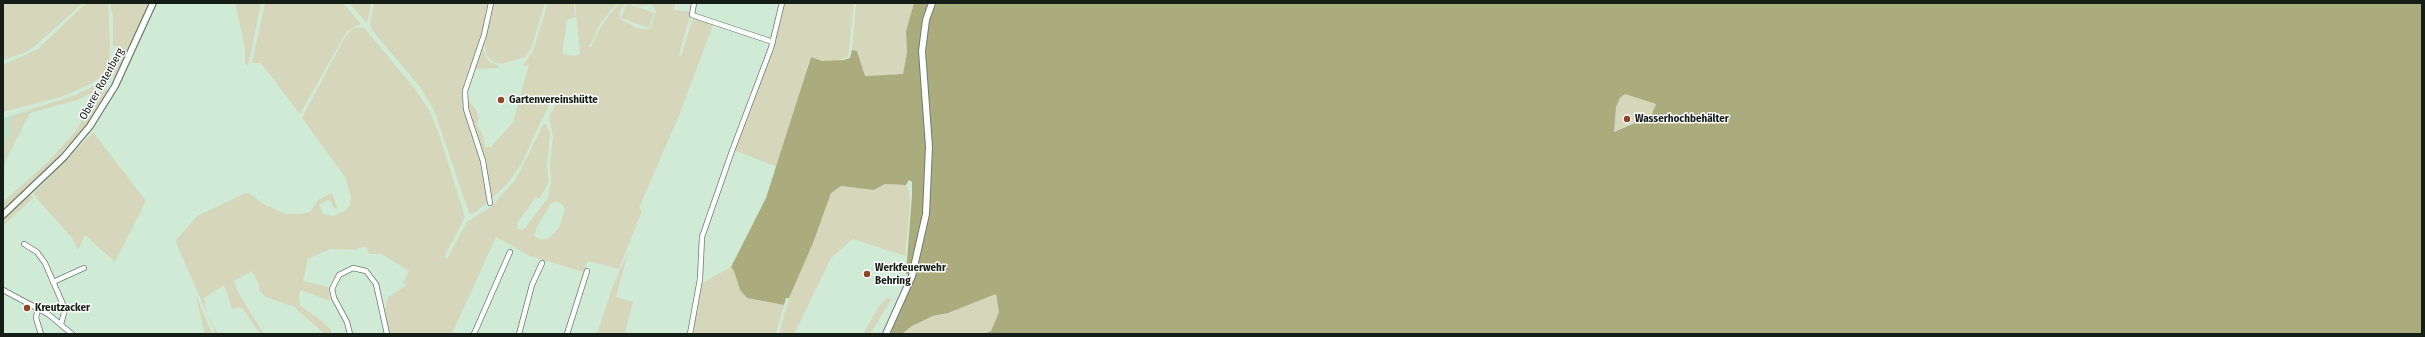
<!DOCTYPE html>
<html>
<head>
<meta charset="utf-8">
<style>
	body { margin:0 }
	#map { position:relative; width:2425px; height:337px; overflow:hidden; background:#d0ebd5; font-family:"Fira Sans Condensed",sans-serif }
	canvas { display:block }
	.frame { position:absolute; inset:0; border:4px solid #141d16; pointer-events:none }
</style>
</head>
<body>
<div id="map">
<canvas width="2425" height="337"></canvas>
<div class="frame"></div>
</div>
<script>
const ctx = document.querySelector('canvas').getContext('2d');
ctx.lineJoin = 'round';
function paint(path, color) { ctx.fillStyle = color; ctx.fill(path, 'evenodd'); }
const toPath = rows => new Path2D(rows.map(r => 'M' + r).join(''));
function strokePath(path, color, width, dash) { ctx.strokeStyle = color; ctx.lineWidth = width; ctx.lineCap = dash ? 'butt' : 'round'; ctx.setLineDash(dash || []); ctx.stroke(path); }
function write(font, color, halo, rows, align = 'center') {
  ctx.font = font + ' "Fira Sans Condensed",sans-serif'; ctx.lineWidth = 3; ctx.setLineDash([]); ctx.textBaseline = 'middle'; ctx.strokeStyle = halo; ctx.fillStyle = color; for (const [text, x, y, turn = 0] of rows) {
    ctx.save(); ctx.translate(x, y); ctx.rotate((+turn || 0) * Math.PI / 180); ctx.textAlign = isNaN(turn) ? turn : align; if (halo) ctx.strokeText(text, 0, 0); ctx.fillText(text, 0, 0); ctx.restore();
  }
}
paint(toPath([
	[26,111,30,113,5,162,3,202,3,118]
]), '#c0e1c7');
paint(toPath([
	[3,3,83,3,36,45,26,52,3,60],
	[86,3,108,4,110,46,109,65,103,75,92,83,64,96,3,112,3,65,38,49],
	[110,3,151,3,113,80,116,45,113,46,113,17],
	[235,3,261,3,248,66,245,63,245,48],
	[265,3,343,3,361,24,347,31,300,114,261,63,252,63],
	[349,3,371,3,368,21,366,22],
	[374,3,487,3,480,44,465,80,462,98,463,102,469,101,476,110,479,117,477,125,483,135,485,147,491,147,513,122,529,65,523,66,533,51,548,3,573,3,576,17,567,20,562,54,576,56,580,54,575,3,617,3,600,24,589,47,591,47,601,26,619,3,625,3,620,12,620,19,639,29,650,29,656,11,651,4,640,6,631,3,675,3,674,10,691,12,679,55,681,56,693,18,713,25,680,113,639,208,642,211,619,269,588,261,584,272,530,256,496,237,452,334,389,334,385,310,388,297,407,285,403,283,409,271,382,254,369,254,367,247,358,248,356,250,330,249,308,259,303,281,328,287,330,301,301,290,299,296,300,306,317,317,331,330,331,334,325,334,294,307,266,297,259,290,259,285,252,271,234,281,240,296,264,334,260,334,243,309,239,307,232,309,224,285,204,298,207,313,218,334,216,334,176,243,177,239,197,216,246,193,250,194,268,207,269,206,285,214,300,214,310,212,318,200,332,193,337,208,334,209,331,201,328,200,319,205,323,214,333,216,345,211,350,205,351,196,345,177,302,118,345,37,352,29,362,27,365,29,416,90,430,112,439,134,465,217,444,257,447,259,467,222,491,207,516,179,543,125,546,124,550,132,547,166,549,182,539,199,536,197,517,223,518,229,523,230,526,227,548,198,551,183,550,164,553,138,549,116,560,98,555,95,541,121,522,163,507,184,492,198,488,179,486,204,472,214,469,213,434,110,420,87,372,30,370,23],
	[557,202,562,204,565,209,559,228,549,238,542,240,534,236,537,227,551,203],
	[492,3,545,3,531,49,525,57,501,64,493,62,486,54,484,43],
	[627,3,654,13,649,28,621,18],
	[783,3,854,3,848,57,835,61,822,61,810,57,778,167,733,150,775,43],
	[856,3,914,3,906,31,907,53,903,74,865,76,857,51,852,50],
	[482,47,488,61,499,66,498,68,473,69],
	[104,81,108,81,106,86,77,100,30,113,26,111,76,95],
	[104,90,108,91,88,125,42,175,3,210,3,202,49,161,74,133,99,93],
	[1625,94,1656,104,1651,116,1613,132,1616,107,1620,98],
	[26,113,29,114,4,162,3,197,3,149,13,129,9,126,13,116],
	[93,132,146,201,115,262,85,235,78,250,72,238,33,194],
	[885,184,906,185,909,190,910,205,905,256,853,239,831,258,794,334,779,334,789,298,831,193,841,186,874,190],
	[30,194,33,198,3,226,3,219],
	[628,252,616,297,633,302,625,334,597,334,611,291],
	[731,267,734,271,740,290,747,298,784,305,776,334,691,334,700,284],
	[195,293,209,327,213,334,205,334],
	[996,294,999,312,991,331,983,334,902,334,912,326,933,316,948,313],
	[887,298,892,299,870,334,863,334,880,305]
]), '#d5d6ba');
paint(toPath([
	[914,3,2422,3,2422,334,983,334,991,331,999,312,996,294,948,313,933,316,912,326,902,334,895,334,890,332,908,293,914,275,906,274,912,195,912,182,909,180,906,185,885,184,874,190,841,186,831,193,813,243,789,298,786,298,784,305,747,298,740,290,734,271,731,267,766,198,811,57,822,61,844,60,850,58,852,50,857,51,865,76,903,74,907,53,906,31],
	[1625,94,1656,104,1651,116,1614,132,1616,107,1620,98]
]), '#abac7e');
const minor = toPath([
	[694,3,692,15,773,42],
	[490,203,483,161,466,109,465,91,484,35,491,3],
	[24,244,37,252,45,263,65,309,61,324],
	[53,282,84,268],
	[3,290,48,314,72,334],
	[38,308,36,318,41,334],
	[350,334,347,322,334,298,332,289,339,275,353,268,366,271,376,284,387,334],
	[474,334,510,252],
	[519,334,532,285,542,263],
	[567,334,587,271],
	[690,334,700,279,702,237,732,151,771,48,782,3]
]);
const tertiary = toPath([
	[3,215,64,157,90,126,115,86,153,3]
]);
const secondary = toPath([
	[886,334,912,276,926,214,929,147,922,51,926,20,932,3]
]);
strokePath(minor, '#677f6c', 6);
strokePath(tertiary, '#677f6c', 8);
strokePath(secondary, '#677f6c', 8);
strokePath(minor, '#fff', 4.5);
strokePath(tertiary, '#fff', 5.5);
strokePath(secondary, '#fff', 6);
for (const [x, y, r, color] of [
	[501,100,4,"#8e4723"],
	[1627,119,4,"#8e4723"],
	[867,274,4,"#8e4723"],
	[27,308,4,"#8e4723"]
]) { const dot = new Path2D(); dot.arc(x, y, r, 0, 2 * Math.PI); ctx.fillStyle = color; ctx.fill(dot); strokePath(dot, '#fff', 1.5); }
write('11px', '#141d16', '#fff', [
	["Oberer Rotenberg",102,84,-61]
]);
write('bold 11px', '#141d16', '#fff', [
	["Gartenvereinshütte",509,100],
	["Wasserhochbehälter",1635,119],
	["Werkfeuerwehr",875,268],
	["Behring",875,281],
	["Kreutzacker",35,308]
], 'left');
</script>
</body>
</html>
